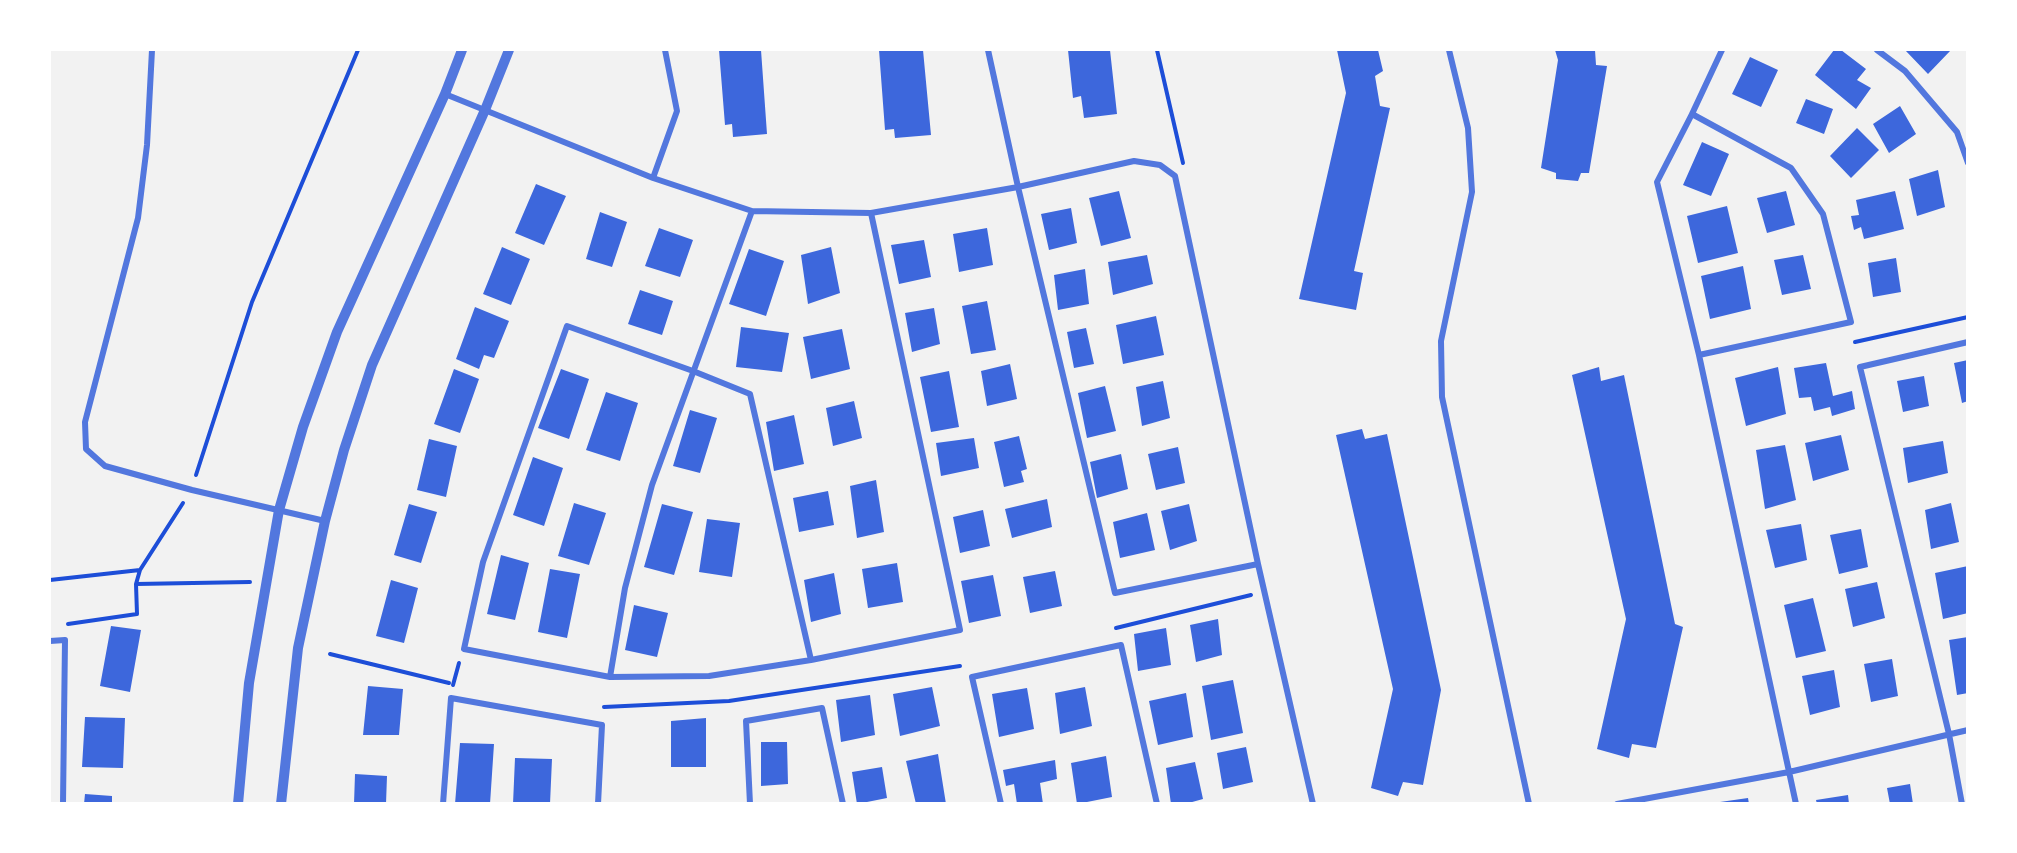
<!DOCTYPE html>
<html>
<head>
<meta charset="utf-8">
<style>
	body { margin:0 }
	#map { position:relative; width:2017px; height:853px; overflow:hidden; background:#f2f2f2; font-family:"PT Sans",sans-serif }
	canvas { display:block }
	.frame { position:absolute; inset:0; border:51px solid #fff; pointer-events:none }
</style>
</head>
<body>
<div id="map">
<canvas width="2017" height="853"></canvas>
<div class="frame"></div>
</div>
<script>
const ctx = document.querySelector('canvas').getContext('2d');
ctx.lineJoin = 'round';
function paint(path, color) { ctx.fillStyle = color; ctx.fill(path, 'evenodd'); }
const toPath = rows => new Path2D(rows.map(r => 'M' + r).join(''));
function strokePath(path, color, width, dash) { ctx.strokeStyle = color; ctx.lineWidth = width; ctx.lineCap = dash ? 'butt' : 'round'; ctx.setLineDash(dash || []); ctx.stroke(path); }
paint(toPath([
	[719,50,761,50,767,134,733,137,732,124,725,125],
	[879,50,923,50,931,135,895,138,894,129,885,130],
	[1068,50,1110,50,1117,114,1084,118,1081,96,1073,98],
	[1337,50,1378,50,1383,71,1375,76,1380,106,1390,108,1354,271,1363,273,1356,310,1299,299,1346,93],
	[1555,50,1595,50,1596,65,1607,66,1589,173,1581,173,1578,181,1556,179,1556,173,1541,168,1558,60],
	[1834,50,1841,50,1866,69,1857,80,1871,88,1856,109,1815,75],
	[1905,50,1951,50,1928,74],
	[1750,57,1778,70,1761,107,1732,94],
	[1806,99,1833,109,1824,134,1796,123],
	[1900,106,1916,134,1889,153,1873,124],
	[1857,128,1879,150,1851,178,1830,156],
	[1702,142,1729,154,1711,196,1683,185],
	[1938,170,1945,207,1917,216,1909,179],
	[536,184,566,196,544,245,515,233],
	[1119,191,1131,238,1101,246,1089,198],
	[1786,191,1795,225,1767,233,1757,198],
	[1895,191,1904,229,1864,239,1861,227,1854,230,1851,216,1859,215,1856,200],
	[1727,206,1738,253,1698,263,1687,216],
	[1071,208,1077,243,1049,250,1041,214],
	[600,212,627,222,612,267,586,259],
	[659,228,693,240,680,277,645,266],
	[987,228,993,265,959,272,953,234],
	[924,240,931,277,899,284,891,245],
	[502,247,530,259,511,305,483,294],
	[831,247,840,293,808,304,801,255],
	[749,249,784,261,766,316,729,304],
	[1147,255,1153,284,1113,295,1108,262],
	[1803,255,1811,289,1782,295,1774,260],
	[1896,258,1901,292,1873,297,1868,263],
	[1743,266,1751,309,1710,319,1701,276],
	[1085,269,1089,304,1058,310,1054,275],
	[640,290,673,301,662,335,628,324],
	[987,301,996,350,971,354,962,306],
	[475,307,509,321,494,358,484,355,479,369,456,359],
	[934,308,940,344,912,352,905,313],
	[1156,316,1164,355,1123,364,1116,325],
	[741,327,789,333,782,372,736,367],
	[1086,328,1094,364,1074,368,1067,332],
	[842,329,850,369,811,379,803,337],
	[1968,360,1968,401,1962,403,1954,363],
	[1826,363,1833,396,1852,391,1855,409,1832,416,1830,407,1814,411,1811,397,1799,398,1794,368],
	[1010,364,1017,399,987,406,981,371],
	[1599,367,1601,381,1624,375,1675,624,1683,627,1656,748,1632,744,1629,758,1597,749,1626,619,1572,375],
	[1778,367,1786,414,1746,426,1735,378],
	[454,369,479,379,460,433,434,424],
	[561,369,589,379,569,439,538,428],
	[949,371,959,427,931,432,920,377],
	[1924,376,1929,406,1903,412,1897,381],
	[1163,381,1170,418,1142,426,1136,387],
	[1105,386,1116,431,1087,438,1078,393],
	[606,392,638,403,620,461,586,450],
	[854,401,862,438,833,446,826,408],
	[690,410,717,418,700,473,673,466],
	[794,415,804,464,774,471,766,422],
	[1362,429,1365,439,1387,434,1441,690,1423,785,1403,782,1398,796,1371,788,1393,689,1336,435],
	[1841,435,1849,470,1813,481,1805,443],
	[1019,436,1027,469,1021,471,1024,482,1004,487,994,442],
	[974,438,979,468,941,476,936,443],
	[429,439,457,446,446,497,417,490],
	[1943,441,1948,473,1908,483,1903,448],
	[1785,445,1796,500,1765,509,1756,450],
	[1178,447,1185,483,1156,490,1148,454],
	[1121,454,1128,489,1097,498,1090,462],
	[533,457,563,468,544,526,513,515],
	[876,480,884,532,857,538,850,486],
	[828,491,834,525,799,532,793,498],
	[1047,499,1052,527,1012,538,1005,509],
	[574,503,606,513,589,565,558,556],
	[1951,503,1959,542,1931,549,1925,510],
	[409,504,437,512,421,563,394,555],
	[662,504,693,512,674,575,644,567],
	[1189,504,1197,541,1170,550,1161,511],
	[983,510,990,546,960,553,953,517],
	[1147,513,1155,550,1120,558,1113,522],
	[707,519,740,523,732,577,699,572],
	[1801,524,1807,560,1775,568,1766,530],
	[1861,529,1868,567,1839,574,1830,535],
	[501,555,529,563,515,620,487,614],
	[897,563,903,602,868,608,862,569],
	[1968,566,1968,613,1943,619,1935,573],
	[550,569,580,574,567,638,538,632],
	[1055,571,1062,606,1030,613,1023,577],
	[834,573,841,614,811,622,804,580],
	[993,575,1001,616,969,623,961,581],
	[391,580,418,588,404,643,376,636],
	[1877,582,1885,618,1853,627,1845,589],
	[1813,598,1826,651,1796,658,1784,605],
	[634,605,668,613,657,657,625,650],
	[1218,619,1222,655,1196,662,1190,625],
	[111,626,141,630,130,692,100,686],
	[1166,628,1171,665,1138,671,1134,634],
	[1968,637,1968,693,1957,695,1949,640],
	[1892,659,1898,696,1871,702,1864,664],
	[1834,670,1840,707,1810,715,1802,676],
	[1233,680,1243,733,1211,740,1202,686],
	[368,686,403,689,399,735,363,735],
	[932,687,940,726,900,736,893,694],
	[1085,687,1092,726,1060,734,1055,693],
	[1027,688,1034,729,999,737,992,694],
	[1186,693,1193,737,1158,745,1149,701],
	[870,695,875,735,841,742,836,700],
	[85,717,125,718,123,768,82,767],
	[706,718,706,767,671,767,671,721],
	[761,742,787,742,788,784,761,786],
	[460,743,494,744,490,804,455,804],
	[1246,747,1253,782,1223,789,1217,753],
	[938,754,946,804,916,804,906,761],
	[1106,756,1112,797,1077,804,1071,763],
	[515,758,552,759,550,804,513,804],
	[1055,760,1057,779,1040,783,1043,804,1017,804,1014,784,1006,786,1003,770],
	[1195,762,1203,799,1185,804,1171,804,1166,768],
	[882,767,887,798,857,804,852,772],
	[355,774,387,776,386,804,354,804],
	[1910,784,1913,804,1890,804,1887,788],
	[85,794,112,796,112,804,84,804],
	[1848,795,1849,804,1817,804,1816,800],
	[1748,798,1749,804,1720,804,1720,802]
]), '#3d67dc');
strokePath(toPath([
	[1157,50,1183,163],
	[1855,342,1968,317],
	[196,475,252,302,358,50],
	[183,503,140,570,136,584,250,582],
	[50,580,140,570],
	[68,624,137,614,136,584],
	[1116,628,1251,595],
	[330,654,449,683],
	[453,685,459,663],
	[604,707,729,701,960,666]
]), '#1d4ed8', 4);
strokePath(toPath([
	[152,50,147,145,138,218,85,422,86,449,105,466,192,490,325,521],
	[988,50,1018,187,1115,593,1258,564],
	[1449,50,1468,128,1472,192,1441,341,1442,397,1529,804],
	[1722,50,1692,114,1657,182,1699,355,1796,804],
	[1877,50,1905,71,1957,132,1968,163],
	[445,94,653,178,752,211,871,213,1018,187,1134,161,1160,165,1175,176,1258,564,1313,804],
	[1692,114,1791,168,1823,214,1851,322,1699,355],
	[653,178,677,111,665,50],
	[50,641,65,640,63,804],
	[811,660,750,394,693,371,567,326,483,562,464,649,610,677,709,676,811,660,960,630,871,213],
	[610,677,625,588,652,485,752,211],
	[443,804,451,698,602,725,598,804],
	[750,804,746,721,822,708,843,804],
	[1001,804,972,677,1121,645,1157,804],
	[1617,804,1789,772,1968,730],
	[1962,804,1949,734,1860,367,1968,342]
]), '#5277de', 6);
strokePath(toPath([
	[238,804,249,683,279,510,303,427,337,332,445,94,462,50],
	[281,804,298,648,325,521,344,450,372,365,485,110,509,50]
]), '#5277de', 10);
</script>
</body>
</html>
